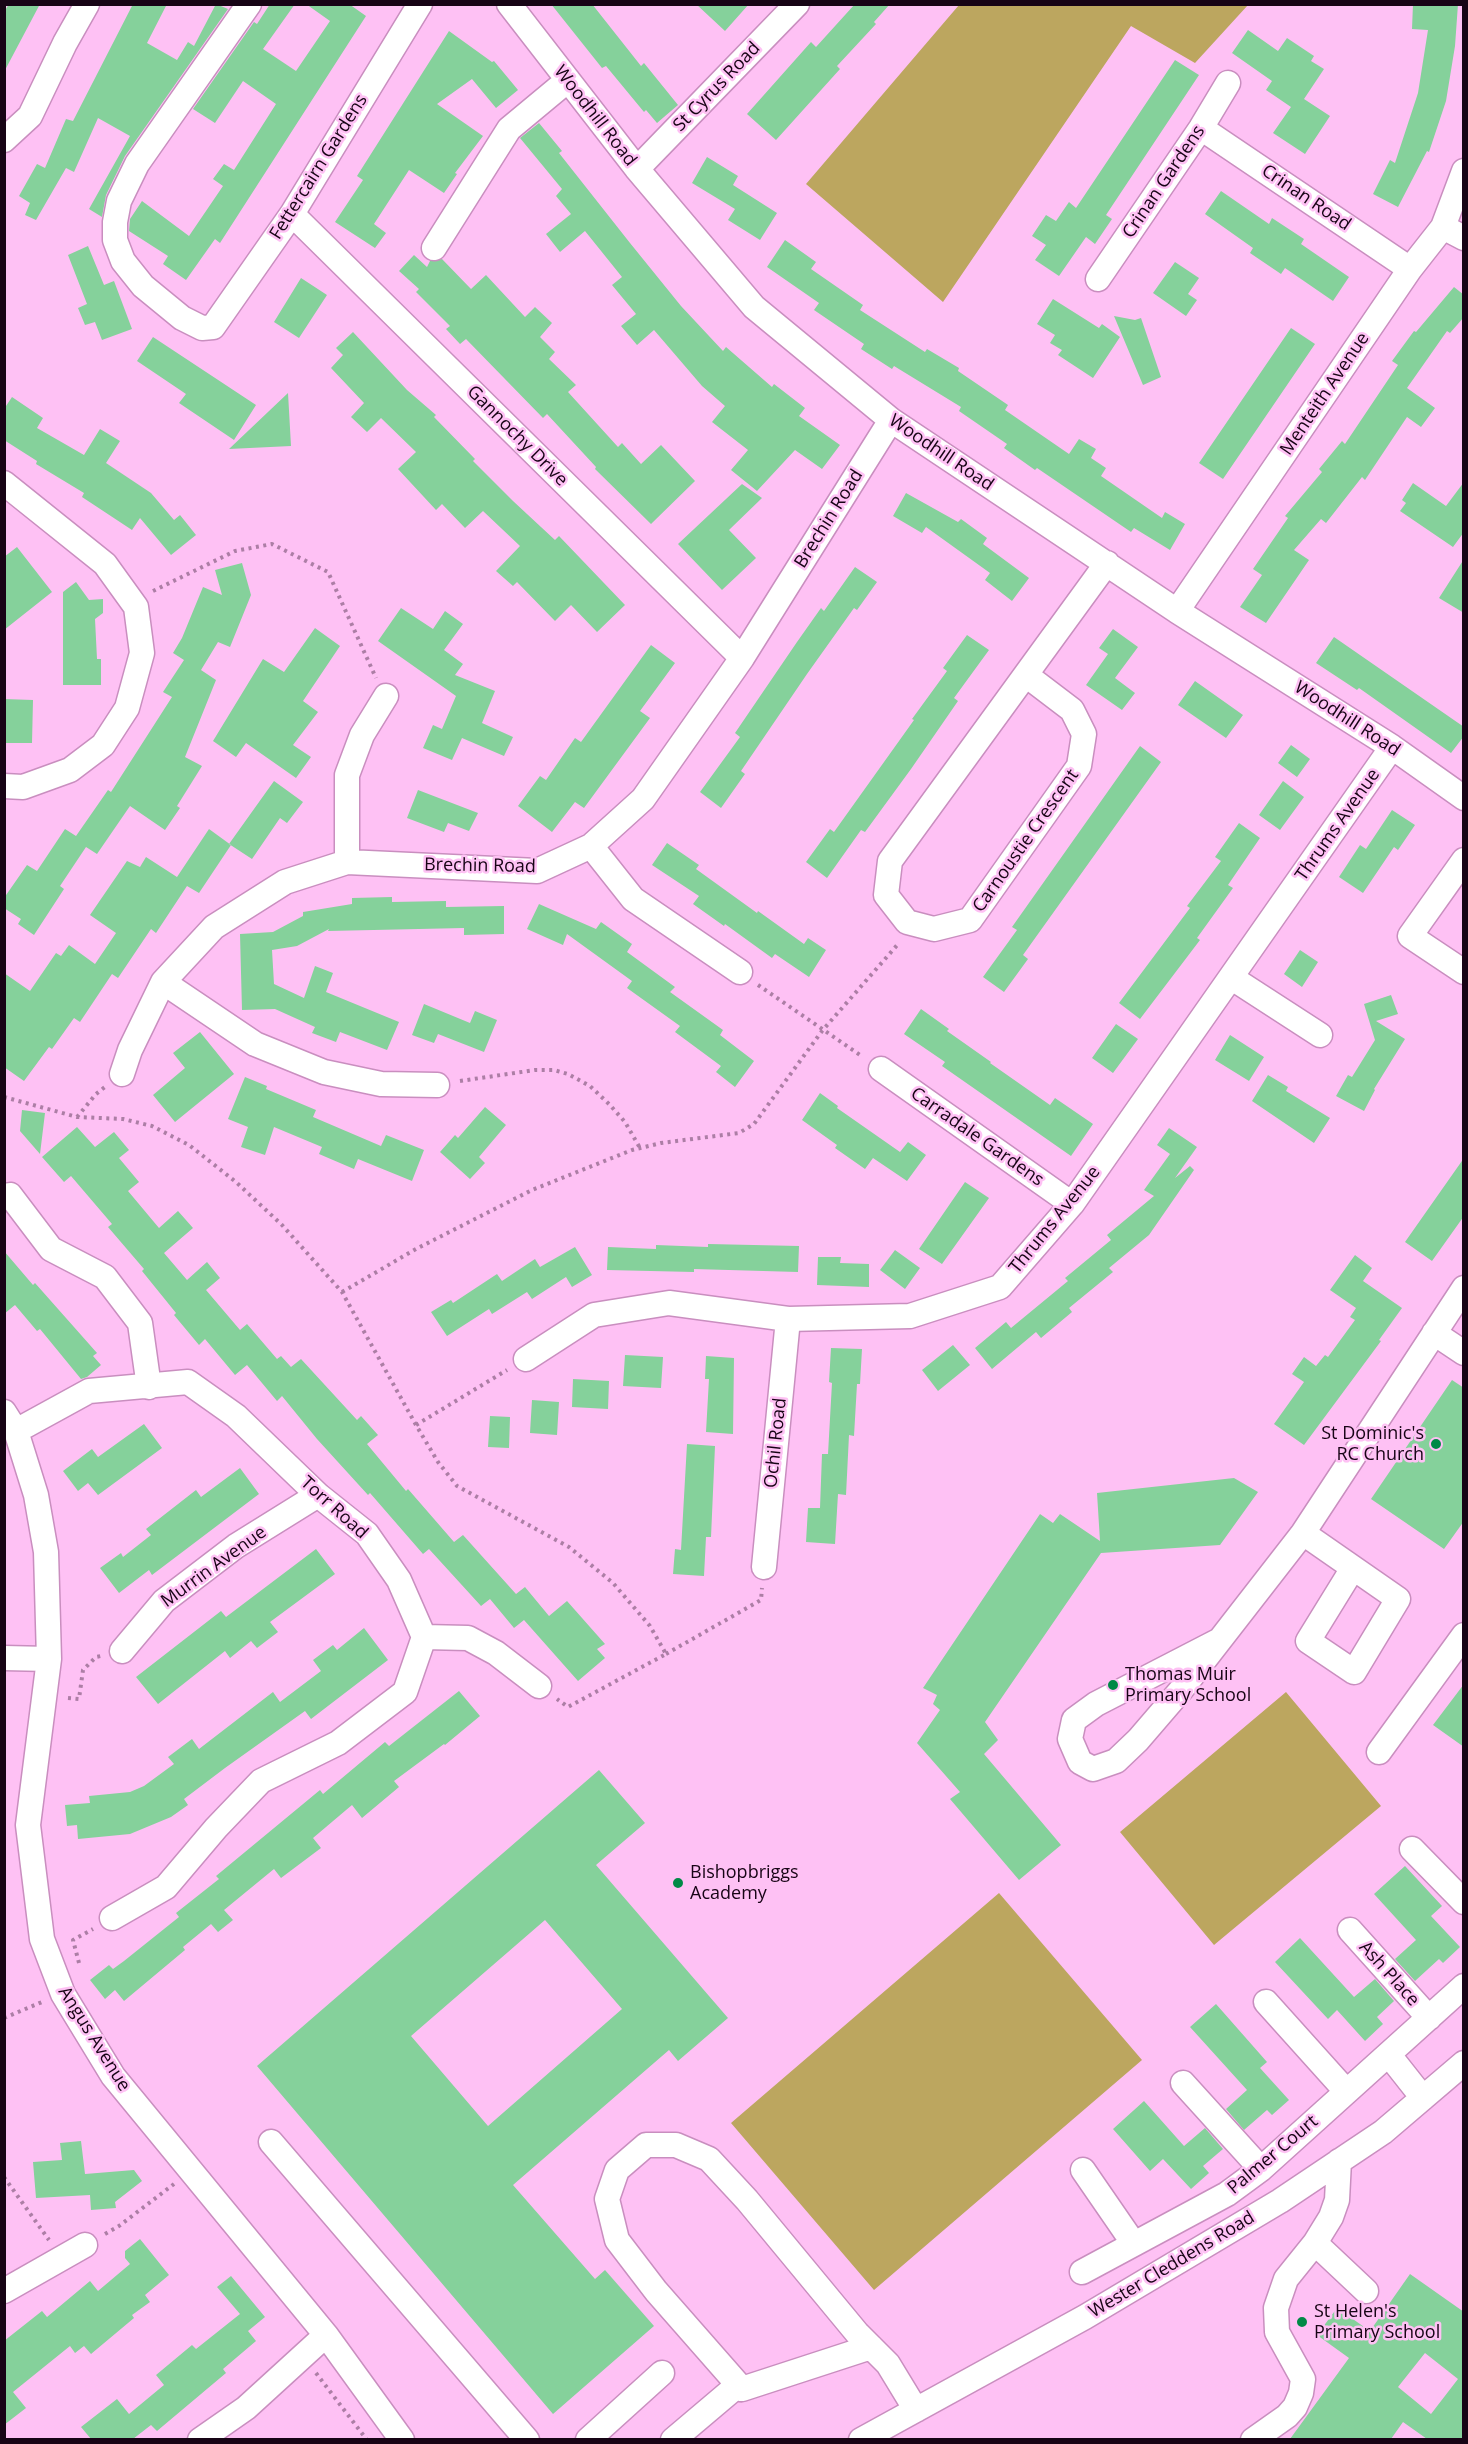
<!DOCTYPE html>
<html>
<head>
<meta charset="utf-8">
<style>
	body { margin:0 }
	#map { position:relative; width:1468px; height:2444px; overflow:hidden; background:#fec1f4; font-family:"Open Sans",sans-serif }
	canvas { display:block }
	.frame { position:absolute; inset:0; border:6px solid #170415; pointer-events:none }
</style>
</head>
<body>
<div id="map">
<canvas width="1468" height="2444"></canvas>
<div class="frame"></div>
</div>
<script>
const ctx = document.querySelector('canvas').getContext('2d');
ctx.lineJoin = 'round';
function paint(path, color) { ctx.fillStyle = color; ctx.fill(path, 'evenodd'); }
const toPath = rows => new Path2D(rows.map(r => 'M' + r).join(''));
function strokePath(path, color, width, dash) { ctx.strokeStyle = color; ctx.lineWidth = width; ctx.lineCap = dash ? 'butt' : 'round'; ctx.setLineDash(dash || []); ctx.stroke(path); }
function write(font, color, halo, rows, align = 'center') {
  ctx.font = font + ' "Open Sans",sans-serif'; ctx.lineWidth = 5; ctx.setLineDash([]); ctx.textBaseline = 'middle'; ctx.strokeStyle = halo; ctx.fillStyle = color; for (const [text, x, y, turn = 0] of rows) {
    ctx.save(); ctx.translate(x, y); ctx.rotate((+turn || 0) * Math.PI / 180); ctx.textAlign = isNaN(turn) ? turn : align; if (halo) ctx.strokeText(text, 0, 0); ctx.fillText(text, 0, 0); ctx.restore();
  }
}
paint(toPath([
	[959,5,1248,5,1195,63,1131,26,943,302,806,184],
	[1286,1692,1381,1806,1214,1945,1120,1832],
	[999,1893,1142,2060,874,2290,731,2123]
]), '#bca65f');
paint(toPath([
	[9,4,40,4,4,72,4,12],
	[133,4,167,4,147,43,177,60,188,42,194,46,216,4,228,9,125,156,106,195,102,217,89,209,130,136,98,118,74,172,66,168,36,220,25,215,30,203,19,196,37,164,45,168,66,119,73,121],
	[270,4,295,4,263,49,296,71,330,21,306,4,349,4,366,16,220,243,215,239,186,280,163,264,168,256,129,231,130,219,142,201,189,236,223,186,213,179,224,164,234,170,276,104,243,81,215,123,193,109,254,22,257,24],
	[551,4,592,4,641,66,644,63,678,105,657,123,646,110,644,112,606,66,602,68],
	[696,4,749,4,725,31],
	[855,4,890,4,874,22,876,24,837,66,840,69,776,140,747,114,811,42,816,47],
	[1413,4,1458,4,1455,46,1446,101,1429,152,1427,151,1398,207,1373,194,1390,160,1395,163,1418,93,1428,30,1412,29],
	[1248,30,1278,51,1287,38,1314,56,1311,61,1324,69,1304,99,1330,116,1305,154,1273,133,1291,107,1266,90,1272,81,1232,53],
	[449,31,492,62,494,61,518,90,496,108,472,79,437,104,483,136,455,173,457,174,444,193,409,170,374,224,386,233,375,248,335,222,363,180,357,176],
	[1175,60,1199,75,1106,215,1112,219,1095,244,1086,237,1059,276,1035,260,1046,245,1032,236,1046,215,1056,221,1069,202,1076,208],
	[539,123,562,151,559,153,630,243,681,306,723,351,726,347,772,387,774,384,805,408,799,416,840,445,822,469,795,450,757,491,731,470,748,450,712,422,725,406,702,386,654,330,637,345,621,326,636,314,612,285,622,277,585,231,560,252,546,234,571,214,556,196,562,189,520,138],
	[707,157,738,176,733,185,777,213,760,240,728,220,735,209,692,183],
	[1221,191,1269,224,1272,218,1304,239,1301,244,1349,277,1333,301,1285,268,1281,274,1250,253,1253,248,1205,214],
	[785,240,816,262,811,269,863,305,860,310,925,352,927,349,959,368,958,371,1008,405,1005,410,1069,454,1079,439,1096,449,1091,458,1106,468,1101,476,1162,518,1165,512,1185,524,1170,550,1134,528,1131,532,1037,468,1035,470,1004,448,1007,444,959,411,961,407,894,366,892,369,861,349,864,344,814,310,819,303,767,267],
	[88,246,104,285,114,281,132,329,102,340,95,322,85,325,78,308,87,304,68,255],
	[414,255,427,267,430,261,442,259,471,289,486,275,525,317,535,307,552,323,540,337,555,352,549,359,576,385,568,392,618,447,622,443,641,464,661,445,695,481,651,524,595,469,596,467,547,414,543,418,466,339,460,344,446,329,450,326,416,292,419,289,399,271],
	[1175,262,1199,278,1188,294,1197,300,1186,316,1153,293],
	[301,278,327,295,299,338,274,322],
	[1454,287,1464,295,1464,317,1450,333,1447,331,1407,388,1435,408,1421,427,1407,417,1365,480,1362,477,1326,523,1321,519,1294,550,1309,560,1266,623,1240,607,1262,575,1253,569,1288,518,1285,516,1322,472,1319,469,1342,441,1345,444,1398,365,1392,361,1414,331,1416,332],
	[1053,299,1099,328,1102,324,1120,337,1093,378,1058,355,1062,350,1050,343,1055,335,1037,324],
	[1114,316,1135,320,1141,318,1161,377,1143,385],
	[1291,328,1315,344,1223,479,1199,463],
	[353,332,407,390,436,415,434,417,475,459,473,461,513,501,555,540,559,536,625,605,597,632,571,605,555,621,517,582,513,586,496,571,520,546,483,511,465,528,442,504,436,510,398,469,416,452,381,418,367,432,351,417,364,403,331,368,343,355,336,348],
	[153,337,256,405,234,440,179,403,186,394,137,361],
	[288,393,291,446,229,449],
	[12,397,43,418,37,428,84,455,100,429,120,441,106,463,151,493,174,520,180,515,196,535,171,555,140,518,132,530,82,497,84,493,36,464,37,461,4,440,4,409],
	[1464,482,1464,532,1453,547,1400,511,1406,503,1402,500,1413,483,1446,506],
	[742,484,762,498,729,530,756,558,722,590,678,544],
	[906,493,958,522,961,519,987,538,983,544,1029,578,1012,601,985,580,990,573,926,527,922,533,893,516],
	[17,547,52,592,4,630,4,557],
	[1464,559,1464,613,1439,598],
	[242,563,251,595,230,647,218,642,201,670,216,680,185,757,202,766,177,806,180,808,165,830,130,806,97,854,86,847,60,886,64,889,34,935,18,924,21,919,4,908,4,898,27,865,37,871,65,829,76,836,108,790,111,792,172,697,163,692,184,660,173,653,182,638,203,587,222,595,215,570],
	[855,567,877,582,857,610,854,608,807,674,741,771,745,774,721,808,700,792,740,737,735,733,797,642,821,608,824,611],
	[76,582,89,600,103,599,103,613,95,619,97,659,101,659,101,685,63,685,63,592],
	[401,608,433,629,445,611,463,624,444,650,463,664,455,675,495,691,482,723,513,737,504,756,462,738,452,760,423,748,433,725,442,729,456,696,378,641],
	[315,628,340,646,303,701,318,712,293,745,311,757,296,778,246,743,236,757,213,741,263,659,284,672],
	[1113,629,1138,647,1115,678,1135,693,1122,710,1086,685,1108,654,1099,648],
	[967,635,989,650,954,698,958,701,911,769,865,832,861,830,827,878,806,862,830,829,834,832,914,720,912,719,947,671,943,668],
	[1334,637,1464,727,1464,736,1451,753,1359,688,1357,690,1316,663],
	[651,645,675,663,640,711,650,718,584,808,575,802,552,832,518,806,540,776,546,780,575,738,581,742],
	[1195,681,1243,715,1226,738,1178,705],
	[4,699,33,700,32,743,4,743],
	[1291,745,1310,759,1297,777,1278,763],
	[1140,746,1161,762,1023,955,1028,959,1004,992,983,977,1017,930,1012,927],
	[274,781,303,802,287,823,280,818,252,859,229,844],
	[1283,781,1304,797,1280,830,1259,815],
	[418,790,478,813,469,831,448,823,444,832,407,818],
	[1392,810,1415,825,1398,850,1394,847,1363,893,1339,877,1360,845,1366,849],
	[1239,823,1260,838,1228,885,1233,888,1197,938,1200,940,1140,1019,1119,1003,1190,908,1187,906,1221,861,1215,857],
	[209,829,231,845,199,893,187,886,156,933,151,929,118,978,112,974,80,1022,74,1018,52,1049,49,1047,24,1081,4,1067,4,973,30,991,56,953,61,956,69,945,95,964,116,933,90,915,127,861,140,867,146,857,177,877],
	[667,843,699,865,696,869,757,913,758,911,804,944,808,938,826,950,809,977,775,954,772,958,725,924,724,926,693,904,699,896,652,865],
	[392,897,392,902,446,901,446,907,504,906,504,934,464,935,464,928,328,931,329,929,297,946,272,950,274,984,304,998,315,966,333,973,326,992,399,1022,387,1050,340,1032,336,1042,312,1033,315,1027,275,1009,242,1010,240,934,273,932,303,916,303,912,352,904,352,898],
	[539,904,596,929,601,922,632,944,627,952,675,987,670,992,723,1030,720,1035,754,1061,735,1087,716,1072,721,1066,675,1032,680,1026,627,988,632,981,567,934,563,945,527,929],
	[1300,950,1318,962,1302,987,1284,974],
	[1391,995,1398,1014,1376,1021,1405,1039,1374,1089,1375,1090,1364,1111,1336,1096,1348,1075,1352,1077,1375,1040,1364,1004],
	[424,1004,470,1023,475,1011,497,1020,484,1052,438,1034,434,1043,412,1035],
	[921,1009,949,1029,947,1031,991,1062,990,1063,1050,1105,1055,1098,1093,1124,1071,1156,942,1066,945,1062,904,1034],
	[1116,1024,1138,1039,1113,1073,1092,1058],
	[200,1032,234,1074,175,1122,153,1095,185,1068,173,1053],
	[1230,1035,1264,1057,1249,1081,1215,1060],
	[1268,1075,1288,1087,1286,1091,1330,1118,1314,1143,1252,1101],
	[245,1077,267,1086,266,1089,316,1110,313,1117,381,1146,386,1135,424,1150,412,1181,358,1159,354,1169,319,1154,322,1147,274,1127,265,1155,241,1147,248,1127,228,1119],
	[820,1093,838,1106,837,1108,900,1152,908,1142,926,1155,907,1181,873,1158,865,1169,835,1148,837,1145,802,1120],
	[485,1107,506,1125,479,1157,485,1163,470,1179,440,1152,455,1135,458,1138],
	[22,1110,45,1113,40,1154,20,1131],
	[77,1127,95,1147,114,1132,129,1150,119,1158,139,1182,128,1191,159,1228,178,1211,193,1228,164,1253,187,1280,207,1262,220,1278,206,1290,240,1330,247,1324,277,1359,281,1356,291,1367,301,1359,357,1420,361,1416,378,1435,367,1444,406,1491,408,1489,454,1542,463,1535,516,1594,525,1587,549,1616,567,1601,605,1644,597,1649,605,1658,578,1681,524,1620,514,1628,490,1599,481,1606,429,1549,423,1554,370,1493,368,1495,317,1439,282,1396,277,1401,247,1365,235,1375,205,1339,199,1345,174,1315,176,1313,142,1271,144,1269,108,1227,112,1224,71,1176,64,1182,42,1157],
	[1169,1128,1197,1147,1175,1178,1190,1166,1194,1170,1149,1235,1109,1268,1113,1272,1069,1308,1072,1312,1041,1338,1036,1332,992,1369,975,1348,1006,1322,1011,1328,1068,1281,1065,1278,1111,1240,1107,1235,1154,1196,1144,1190,1170,1154,1157,1145],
	[1464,1158,1464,1216,1432,1261,1405,1242],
	[965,1182,989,1198,942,1264,919,1249],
	[708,1244,799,1246,798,1272,694,1269,694,1272,607,1270,608,1247,656,1249,656,1245,708,1247],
	[575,1247,592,1275,572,1287,566,1277,532,1299,527,1292,492,1314,489,1309,447,1336,431,1312,451,1300,453,1303,497,1274,502,1281,535,1259,540,1267],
	[895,1250,920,1268,905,1289,880,1270],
	[4,1251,33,1285,35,1283,97,1353,93,1356,101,1365,87,1377,81,1379,40,1329,37,1331,15,1305,4,1314],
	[1355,1255,1372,1268,1363,1281,1402,1308,1379,1340,1381,1341,1304,1445,1274,1424,1304,1382,1292,1374,1304,1357,1316,1366,1325,1355,1328,1357,1355,1320,1350,1317,1356,1308,1330,1290],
	[818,1257,841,1257,840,1263,869,1264,869,1287,817,1285],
	[953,1345,970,1365,938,1391,922,1370],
	[831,1348,862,1349,860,1384,857,1384,854,1436,849,1435,846,1495,838,1494,835,1544,806,1542,808,1508,820,1508,822,1454,828,1454,832,1383,829,1382],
	[625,1355,663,1357,661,1388,623,1386],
	[706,1356,734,1358,733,1434,706,1432,709,1379,705,1379],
	[573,1379,609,1381,608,1409,572,1407],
	[1452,1380,1464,1388,1464,1521,1444,1549,1371,1499],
	[532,1400,559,1402,557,1435,530,1433],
	[490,1416,510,1417,509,1448,488,1447],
	[144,1424,162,1448,98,1495,88,1483,78,1491,63,1471,92,1449,98,1457],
	[687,1444,715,1446,711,1537,706,1537,704,1576,673,1574,675,1549,681,1550],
	[240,1468,259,1494,152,1575,149,1570,119,1593,100,1568,121,1553,123,1557,151,1535,146,1529,196,1490,201,1497],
	[1234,1478,1258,1492,1220,1545,1101,1553,985,1722,998,1740,984,1754,1061,1845,1019,1880,950,1799,960,1792,917,1743,940,1710,933,1704,937,1695,923,1688,1040,1514,1053,1523,1060,1514,1100,1541,1097,1493],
	[316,1549,335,1574,270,1622,278,1632,257,1648,251,1641,230,1658,225,1651,158,1704,136,1677,221,1611,226,1617],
	[364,1628,388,1660,311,1719,305,1711,225,1768,184,1799,188,1805,171,1817,130,1834,78,1839,77,1825,67,1826,65,1805,90,1803,89,1796,130,1792,144,1786,174,1764,168,1757,192,1739,199,1749,273,1692,280,1702,321,1671,313,1660,333,1645,337,1650],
	[1464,1684,1464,1747,1433,1725],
	[459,1691,480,1716,445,1745,444,1744,394,1781,399,1787,362,1818,352,1805,313,1838,321,1848,281,1878,274,1869,224,1910,233,1920,218,1932,211,1924,183,1947,185,1950,124,2001,115,1990,105,1999,90,1980,109,1965,113,1969,124,1961,179,1917,176,1913,219,1879,216,1876,320,1790,323,1794,385,1742,389,1746],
	[599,1770,645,1823,596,1865,728,2018,678,2061,669,2050,513,2185,595,2279,605,2270,654,2326,553,2414,257,2066],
	[545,1920,622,2009,488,2126,411,2036],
	[1405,1866,1442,1906,1431,1916,1460,1947,1443,1963,1439,1959,1415,1981,1395,1959,1416,1940,1374,1894],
	[1300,1938,1354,1997,1375,1979,1394,2001,1377,2017,1383,2024,1365,2041,1337,2010,1328,2019,1275,1962],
	[1216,2004,1267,2062,1260,2068,1289,2100,1272,2115,1267,2110,1244,2130,1226,2109,1247,2090,1190,2027],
	[1144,2101,1184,2146,1205,2128,1223,2149,1203,2166,1209,2173,1191,2189,1163,2159,1150,2171,1113,2129],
	[81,2141,85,2174,134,2170,142,2181,115,2202,116,2208,91,2210,90,2195,36,2198,33,2162,62,2160,60,2143],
	[140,2239,169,2275,145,2295,150,2302,132,2315,134,2318,91,2354,84,2346,75,2353,70,2346,13,2392,26,2408,4,2425,4,2341,42,2311,47,2317,90,2281,98,2291,130,2264,125,2258,125,2251],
	[1410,2274,1464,2312,1464,2439,1427,2439,1403,2422,1391,2439,1290,2439,1349,2358,1317,2335,1337,2308,1370,2331],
	[1425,2353,1458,2379,1431,2414,1398,2387],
	[231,2276,265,2317,248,2331,256,2341,223,2369,226,2373,157,2431,151,2425,133,2439,91,2439,81,2427,117,2399,129,2414,164,2385,156,2375,192,2345,196,2349,240,2314,217,2287]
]), '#85d19b');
const minor = toPath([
	[249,4,137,164,119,201,115,222,115,240,123,261,143,286,182,318,202,328,213,327,292,214,420,4],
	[509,4,637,169,754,307,891,420,1177,611,1392,747,1464,798],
	[1201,128,1410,269],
	[4,140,30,116,65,43,87,4],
	[637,169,797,4],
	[292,214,742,658],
	[1443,227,1464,238],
	[434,248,509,129,568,80],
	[1098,279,1201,128,1228,83],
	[4,483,105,564,136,607,142,653,127,708,103,745,70,770,23,787,4,786],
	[1177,611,1410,269,1443,227,1464,171],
	[1026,675,1072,710,1084,734,1079,766,970,920,934,929,907,922,886,895,890,861,1107,563],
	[591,846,633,899,740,972],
	[1464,860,1410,936,1464,972],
	[347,862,347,775,362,735,386,696],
	[1232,978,1320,1035],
	[163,982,255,1044,324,1072,381,1084,437,1085],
	[881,1069,1072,1204],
	[122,1074,130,1050,163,982,214,927,285,882,347,862,537,871,591,846,643,799,742,658,891,420],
	[10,1195,51,1249,105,1277,140,1323,149,1387],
	[1434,1333,1464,1353],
	[526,1359,594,1315,669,1303,788,1319,910,1316,1000,1287,1072,1204,1392,747],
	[4,1412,16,1431,36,1495,46,1552,49,1659,28,1825,42,1939,63,1994,113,2076,326,2335,402,2440],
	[16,1431,89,1391,188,1382,236,1416,318,1495,367,1534,399,1580,424,1637,405,1692,338,1743,261,1781,216,1828,166,1887,112,1918],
	[1303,1533,1398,1599,1354,1672,1308,1641,1353,1568],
	[764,1567,788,1319],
	[424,1637,468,1638,496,1653,539,1686],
	[1218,1641,1096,1704,1074,1720,1070,1739,1080,1762,1093,1769,1116,1761,1138,1740,1181,1690,1303,1533,1464,1288],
	[122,1651,164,1601,236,1546,318,1495],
	[4,1658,49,1659],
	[1379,1752,1464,1635],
	[1412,1849,1464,1902],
	[1350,1930,1429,2018],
	[1266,2002,1346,2091],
	[1389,2055,1423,2098],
	[1183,2083,1261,2169],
	[271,2142,527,2440],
	[1083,2170,1134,2244],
	[1315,2243,1366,2291],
	[1082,2272,1227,2194,1261,2169,1464,1986],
	[4,2291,85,2245],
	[871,2347,742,2389,656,2291,617,2240,607,2199,617,2170,646,2145,676,2145,709,2159,747,2200,857,2333,888,2364,916,2410],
	[200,2440,246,2408,326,2335],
	[588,2440,662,2373],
	[673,2440,738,2385],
	[861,2440,1085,2317,1280,2201,1383,2132,1464,2063],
	[1253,2440,1287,2416,1295,2407,1301,2393,1303,2379,1277,2332,1276,2308,1286,2279,1315,2243,1331,2217,1337,2200,1339,2161]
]);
strokePath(minor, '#c98ebf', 27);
strokePath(toPath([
	[153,591,235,551,272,544,328,572,376,678],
	[758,985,863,1057],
	[460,1081,535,1070,554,1070,568,1074,590,1086,609,1104,625,1122,640,1148],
	[4,1097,77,1117,123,1119,152,1126,189,1145,236,1182,282,1225,342,1292,416,1425,438,1462,457,1486,569,1547,613,1583,650,1626,666,1654,568,1707,557,1699],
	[77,1117,96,1094,105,1087],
	[342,1292,416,1249,532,1190,632,1150,661,1143,739,1133,754,1124,822,1031,899,943],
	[416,1425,507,1370],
	[666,1654,761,1600,762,1588],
	[68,1698,79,1699,83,1670,96,1657,101,1656],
	[79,1963,73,1940,93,1929],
	[4,2018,42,2002],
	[4,2177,49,2240],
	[105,2234,119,2226,174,2184],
	[316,2373,367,2440]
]), '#ac7ea5', 4, [3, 4.5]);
strokePath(minor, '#fff', 24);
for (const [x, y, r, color] of [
	[1436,1444,6,"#008946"],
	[1113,1685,6,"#008946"],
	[678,1883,6,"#008946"],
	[1302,2322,6,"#008946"]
]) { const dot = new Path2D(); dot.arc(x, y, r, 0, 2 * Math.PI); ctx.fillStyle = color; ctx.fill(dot); strokePath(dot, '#fec1f4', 2); }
write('18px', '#170415', '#fec1f4', [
	["St Cyrus Road",717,87,-46],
	["Woodhill Road",595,116,52],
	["Fettercairn Gardens",319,167,-58],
	["Crinan Gardens",1164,182,-56],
	["Crinan Road",1306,198,34],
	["Menteith Avenue",1325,394,-56],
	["Gannochy Drive",517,436,45],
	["Woodhill Road",941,453,34],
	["Brechin Road",829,519,-58],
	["Woodhill Road",1347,719,33],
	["Thrums Avenue",1338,825,-55],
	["Carnoustie Crescent",1026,841,-55],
	["Brechin Road",480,866,1],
	["Carradale Gardens",977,1137,35],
	["Thrums Avenue",1055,1220,-51],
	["Ochil Road",776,1443,-84],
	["Torr Road",334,1508,42],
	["Murrin Avenue",214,1567,-36],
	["Ash Place",1389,1974,48],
	["Angus Avenue",94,2039,58],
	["Palmer Court",1273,2155,-40],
	["Wester Cleddens Road",1172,2265,-31]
]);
write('18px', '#170415', '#fec1f4', [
	["St Dominic's",1424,1434,"right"],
	["RC Church",1424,1455,"right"],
	["Thomas Muir",1125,1675],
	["Primary School",1125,1696],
	["Bishopbriggs",690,1873],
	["Academy",690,1894],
	["St Helen's",1314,2312],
	["Primary School",1314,2333]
], 'left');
</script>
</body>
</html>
